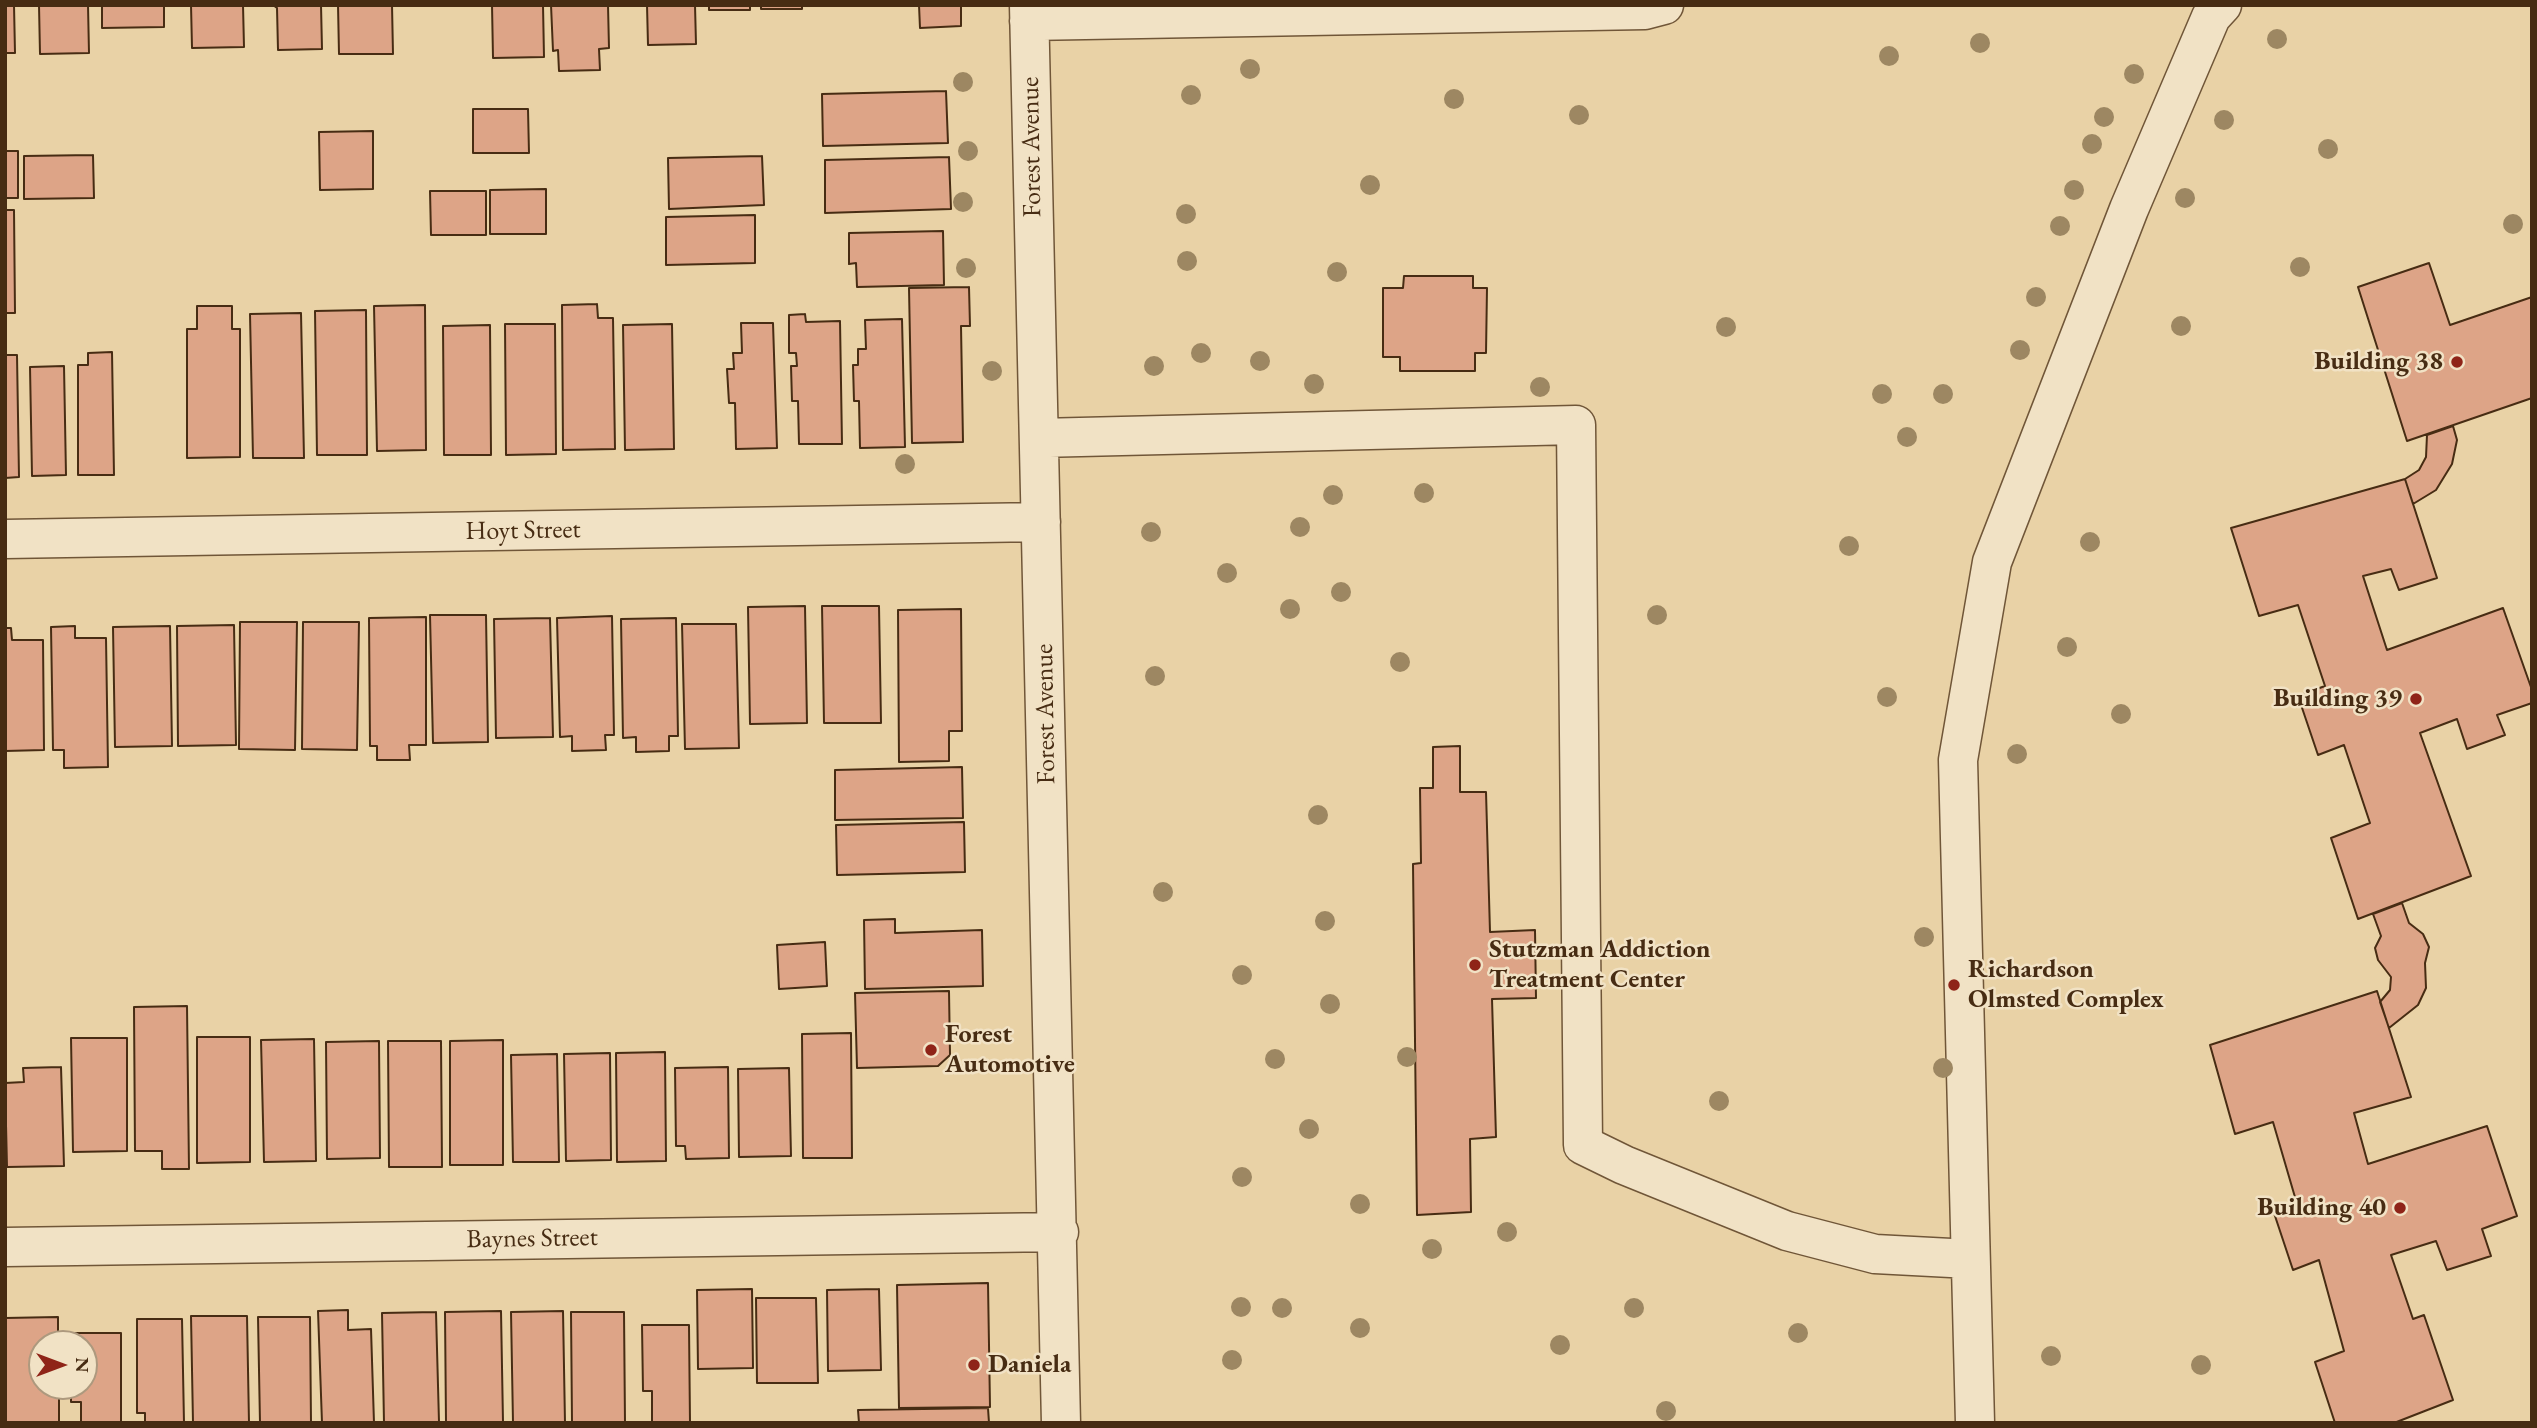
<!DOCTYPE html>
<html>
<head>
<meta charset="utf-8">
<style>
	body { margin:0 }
	#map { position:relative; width:2537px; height:1428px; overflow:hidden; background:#e9d2a6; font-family:"EB Garamond",serif }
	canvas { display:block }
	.frame { position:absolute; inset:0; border:7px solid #472c13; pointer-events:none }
	.north { position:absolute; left:28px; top:1330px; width:70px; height:70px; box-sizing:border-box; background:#f1e2c5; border:2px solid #ad997e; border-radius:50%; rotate:90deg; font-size:19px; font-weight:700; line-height:28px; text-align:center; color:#472c13 }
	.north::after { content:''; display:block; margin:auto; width:24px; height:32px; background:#8f2418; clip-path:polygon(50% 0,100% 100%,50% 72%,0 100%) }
</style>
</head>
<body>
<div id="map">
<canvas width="2537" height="1428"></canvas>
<div class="frame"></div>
<div class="north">N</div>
</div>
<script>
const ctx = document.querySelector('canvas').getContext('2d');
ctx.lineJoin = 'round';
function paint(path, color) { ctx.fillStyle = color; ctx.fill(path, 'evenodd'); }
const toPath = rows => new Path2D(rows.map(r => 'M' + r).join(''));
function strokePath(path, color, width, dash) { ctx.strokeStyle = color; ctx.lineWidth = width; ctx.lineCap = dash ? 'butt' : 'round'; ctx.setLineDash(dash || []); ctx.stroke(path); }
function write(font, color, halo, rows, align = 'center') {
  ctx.font = font + ' "EB Garamond",serif'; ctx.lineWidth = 5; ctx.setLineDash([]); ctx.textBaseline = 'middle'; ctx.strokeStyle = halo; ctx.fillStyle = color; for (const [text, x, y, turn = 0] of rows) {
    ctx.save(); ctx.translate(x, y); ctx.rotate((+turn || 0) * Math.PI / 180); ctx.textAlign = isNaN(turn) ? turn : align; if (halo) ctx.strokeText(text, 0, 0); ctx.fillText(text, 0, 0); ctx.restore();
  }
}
const building = toPath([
	[5,5,14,5,15,53,5,53,5,5],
	[39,5,88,5,89,53,40,54,39,5],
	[102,5,164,5,164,27,102,28,102,5],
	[191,5,243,5,244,47,192,48,191,5],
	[273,5,321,5,322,49,278,50,277,8,273,5],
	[338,5,392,5,393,54,339,54,338,5],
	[492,5,543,5,544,57,493,58,492,5],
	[551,5,608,5,609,48,599,49,600,70,559,71,558,50,553,51,551,5],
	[647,5,695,5,696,44,648,45,647,5],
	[709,5,750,5,750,10,709,10,709,5],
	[761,5,802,5,802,9,761,9,761,5],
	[919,5,961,5,961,26,920,28,919,5],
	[946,91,948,143,823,146,822,94,946,91],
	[473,109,528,109,529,153,473,153,473,109],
	[373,131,373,189,320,190,319,132,373,131],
	[5,151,18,151,18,198,5,198,5,151],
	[93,155,94,198,24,199,24,156,93,155],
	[762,156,764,205,669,209,668,158,762,156],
	[949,157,951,209,825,213,825,160,949,157],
	[546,189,546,234,490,234,490,190,546,189],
	[430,191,486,191,486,235,431,235,430,191],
	[5,210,14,210,15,313,5,313,5,210],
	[755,215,755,263,666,265,666,217,755,215],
	[943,231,944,285,857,287,856,263,849,264,849,233,943,231],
	[2429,263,2450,325,2532,297,2532,398,2407,441,2358,287,2429,263],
	[1404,276,1473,276,1473,288,1487,288,1486,353,1475,353,1475,371,1400,371,1400,357,1383,357,1383,288,1403,288,1404,276],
	[969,287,970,326,961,326,963,442,912,443,909,288,969,287],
	[597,304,598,318,613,318,615,449,563,450,562,305,597,304],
	[425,305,426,450,377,451,374,306,425,305],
	[197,306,232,306,232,329,240,329,240,457,187,458,187,329,197,329,197,306],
	[366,310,367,455,317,455,315,311,366,310],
	[301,313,304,458,253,458,250,314,301,313],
	[805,314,806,322,840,321,842,444,799,444,798,401,792,401,791,366,797,366,796,353,789,353,789,315,805,314],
	[902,319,905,447,860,448,859,401,854,401,853,365,858,365,858,349,866,349,865,320,902,319],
	[741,323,773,323,777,448,736,449,735,403,729,403,727,369,734,369,733,353,742,353,741,323],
	[505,324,555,324,556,454,506,455,505,324],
	[672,324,674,449,625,450,623,325,672,324],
	[490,325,491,455,444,455,443,326,490,325],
	[112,352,114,475,78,475,78,365,88,365,88,353,112,352],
	[5,355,17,355,19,477,5,478,5,355],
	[64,366,66,475,32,476,30,367,64,366],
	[2453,426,2457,440,2452,464,2436,490,2413,504,2405,479,2419,470,2426,457,2427,435,2453,426],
	[2405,479,2437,578,2399,590,2391,569,2363,576,2387,650,2503,608,2532,690,2532,703,2497,715,2505,735,2467,749,2457,719,2420,733,2471,876,2358,919,2331,838,2370,823,2344,745,2318,755,2298,696,2325,686,2298,605,2259,616,2231,528,2405,479],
	[805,606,807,723,750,724,748,607,805,606],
	[822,606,879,606,881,723,824,723,822,606],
	[961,609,962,731,949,731,949,761,899,762,898,610,961,609],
	[430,615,486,615,488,742,433,743,430,615],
	[612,616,614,735,605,735,606,750,572,751,572,736,560,737,557,618,612,616],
	[426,617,426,745,409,745,410,760,377,760,377,746,370,746,369,618,426,617],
	[550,618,553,737,496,738,494,619,550,618],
	[676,618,678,736,669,736,669,751,636,752,636,737,623,738,621,619,676,618],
	[240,622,297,622,295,750,239,749,240,622],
	[303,622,359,622,357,750,302,749,303,622],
	[682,624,736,624,739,748,685,749,682,624],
	[234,625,236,745,178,746,177,626,234,625],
	[75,626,75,638,106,638,108,767,64,768,64,750,53,750,51,627,75,626],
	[170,626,172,746,115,747,113,627,170,626],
	[5,628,11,628,12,640,43,640,44,750,5,751,5,628],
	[1460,746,1460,792,1486,792,1490,932,1535,930,1536,998,1492,999,1496,1137,1470,1139,1471,1212,1417,1215,1413,864,1421,863,1420,788,1433,788,1433,747,1460,746],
	[962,767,963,818,835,820,835,770,962,767],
	[964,822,965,872,837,875,836,825,964,822],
	[2402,903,2409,923,2423,934,2429,947,2425,963,2426,988,2418,1005,2389,1028,2380,1002,2390,990,2391,977,2378,960,2375,948,2381,936,2373,914,2402,903],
	[895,919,895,933,982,930,983,986,865,989,864,920,895,919],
	[825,942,827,986,779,989,777,945,825,942],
	[949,991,950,1055,938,1066,857,1068,855,993,949,991],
	[2377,991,2411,1097,2354,1113,2368,1164,2487,1126,2517,1216,2482,1229,2491,1256,2447,1270,2436,1241,2391,1255,2413,1319,2424,1315,2453,1400,2394,1423,2335,1423,2315,1362,2344,1351,2319,1260,2293,1270,2274,1213,2297,1204,2273,1122,2235,1134,2210,1045,2377,991],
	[187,1006,189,1169,162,1169,162,1151,135,1151,134,1007,187,1006],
	[851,1033,852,1158,803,1158,802,1034,851,1033],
	[197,1037,250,1037,250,1162,197,1163,197,1037],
	[71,1038,127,1038,127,1151,73,1152,71,1038],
	[314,1039,316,1161,264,1162,261,1040,314,1039],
	[503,1040,503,1165,450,1165,450,1041,503,1040],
	[379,1041,380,1158,327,1159,326,1042,379,1041],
	[388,1041,441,1041,442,1167,389,1167,388,1041],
	[665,1052,666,1161,617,1162,616,1053,665,1052],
	[610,1053,611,1160,566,1161,564,1054,610,1053],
	[557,1054,559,1162,513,1162,511,1055,557,1054],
	[61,1067,64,1166,7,1167,5,1083,24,1082,23,1068,61,1067],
	[728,1067,729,1158,686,1159,685,1146,676,1146,675,1068,728,1067],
	[789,1068,791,1156,739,1157,738,1069,789,1068],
	[988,1283,990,1407,899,1408,897,1285,988,1283],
	[752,1289,753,1368,698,1369,697,1290,752,1289],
	[879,1289,881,1370,828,1371,827,1290,879,1289],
	[756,1298,816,1298,818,1383,757,1383,756,1298],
	[348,1310,348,1330,371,1329,374,1423,322,1423,318,1311,348,1310],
	[501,1311,503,1422,446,1423,445,1312,501,1311],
	[563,1311,565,1423,513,1423,511,1312,563,1311],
	[436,1312,439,1422,384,1423,382,1313,436,1312],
	[571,1312,624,1312,625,1423,572,1423,571,1312],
	[191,1316,247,1316,249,1423,193,1423,191,1316],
	[58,1317,58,1344,42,1344,42,1386,59,1386,59,1423,5,1423,5,1318,58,1317],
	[258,1317,310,1317,311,1423,260,1423,258,1317],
	[137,1319,182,1319,184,1423,145,1423,145,1413,137,1413,137,1319],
	[642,1325,689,1325,690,1423,652,1423,652,1391,643,1391,642,1325],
	[71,1333,121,1333,121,1423,81,1423,81,1402,71,1402,71,1386,84,1386,84,1344,71,1344,71,1333],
	[988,1408,989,1423,859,1423,858,1410,988,1408]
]);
paint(building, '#dda487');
strokePath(building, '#472c13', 2);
const minor = toPath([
	[1029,5,1061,1423],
	[1029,21,1645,10,1664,5],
	[1039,438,1576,425,1583,1145,1624,1165,1787,1231,1875,1254,1970,1259],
	[5,539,1041,522],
	[5,1247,1059,1232],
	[1975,1423,1958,760,1992,562,2129,209,2211,17,2222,5]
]);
strokePath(minor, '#705638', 41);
strokePath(minor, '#f1e2c5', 38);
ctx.fillStyle = '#9d8762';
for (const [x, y] of [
	[2277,39],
	[1980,43],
	[1889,56],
	[1250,69],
	[2134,74],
	[963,82],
	[1191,95],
	[1454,99],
	[1579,115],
	[2104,117],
	[2224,120],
	[2092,144],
	[2328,149],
	[968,151],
	[1370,185],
	[2074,190],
	[2185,198],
	[963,202],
	[1186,214],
	[2513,224],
	[2060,226],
	[1187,261],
	[2300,267],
	[966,268],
	[1337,272],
	[2036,297],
	[2181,326],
	[1726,327],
	[2020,350],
	[1201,353],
	[1260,361],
	[1154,366],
	[992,371],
	[1314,384],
	[1540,387],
	[1882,394],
	[1943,394],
	[1907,437],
	[905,464],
	[1424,493],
	[1333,495],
	[1300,527],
	[1151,532],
	[2090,542],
	[1849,546],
	[1227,573],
	[1341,592],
	[1290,609],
	[1657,615],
	[2067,647],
	[1400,662],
	[1155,676],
	[1887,697],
	[2121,714],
	[2017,754],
	[1318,815],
	[1163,892],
	[1325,921],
	[1924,937],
	[1242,975],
	[1330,1004],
	[1407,1057],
	[1275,1059],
	[1943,1068],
	[1719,1101],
	[1309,1129],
	[1242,1177],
	[1360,1204],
	[1507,1232],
	[1432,1249],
	[1241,1307],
	[1282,1308],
	[1634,1308],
	[1360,1328],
	[1798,1333],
	[1560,1345],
	[2051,1356],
	[1232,1360],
	[2201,1365],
	[1666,1411]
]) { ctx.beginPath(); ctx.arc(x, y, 10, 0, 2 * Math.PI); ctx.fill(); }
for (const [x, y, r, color] of [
	[2457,362,7,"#8f2418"],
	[2416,699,7,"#8f2418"],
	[1475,965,7,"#8f2418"],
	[1954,985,7,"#8f2418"],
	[931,1050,7,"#8f2418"],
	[2400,1208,7,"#8f2418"],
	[974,1365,7,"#8f2418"]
]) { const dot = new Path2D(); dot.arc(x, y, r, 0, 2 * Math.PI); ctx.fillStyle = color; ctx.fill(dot); strokePath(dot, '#f1e2c5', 2.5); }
write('26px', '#472c13', '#f1e2c5', [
	["Forest Avenue",1032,147,-91],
	["Hoyt Street",523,531,-1],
	["Forest Avenue",1046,714,-91],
	["Baynes Street",532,1239,-1]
]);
write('bold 26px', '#472c13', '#f1e2c5', [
	["Building 38",2443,362,"right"],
	["Building 39",2402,699,"right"],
	["Stutzman Addiction",1489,950],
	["Treatment Center",1489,980],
	["Richardson",1968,970],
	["Olmsted Complex",1968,1000],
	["Forest",945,1035],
	["Automotive",945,1065],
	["Building 40",2386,1208,"right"],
	["Daniela",988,1365]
], 'left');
</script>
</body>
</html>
